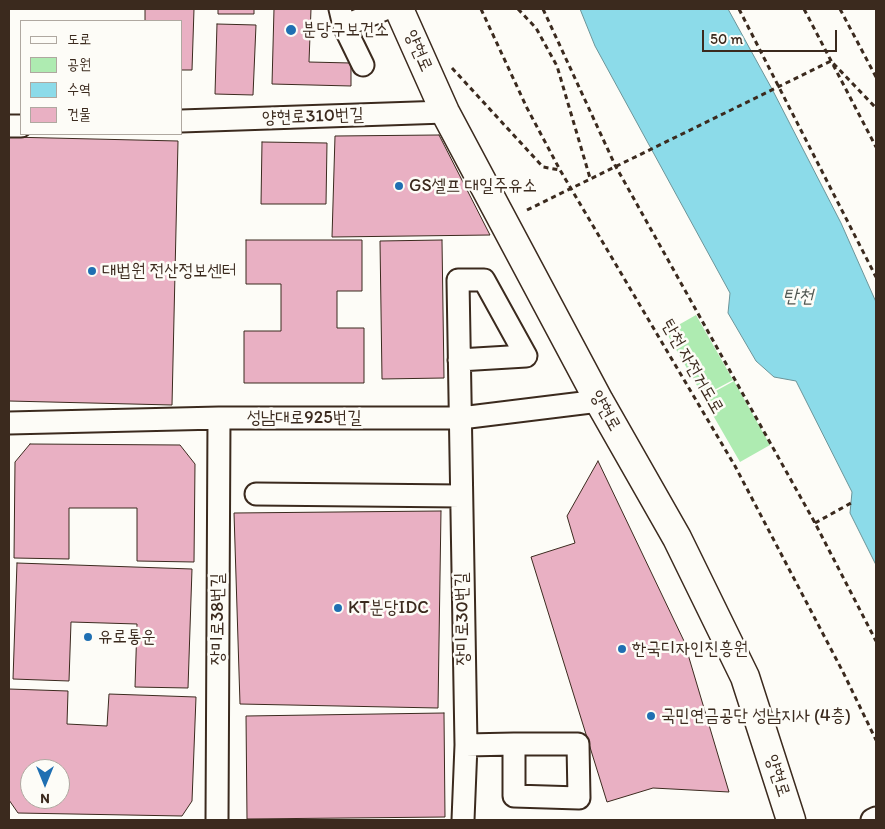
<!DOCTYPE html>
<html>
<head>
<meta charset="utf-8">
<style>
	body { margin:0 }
	#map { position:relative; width:885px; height:829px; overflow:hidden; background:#fdfcf7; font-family:Itim,"Poor Story",sans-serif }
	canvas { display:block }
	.frame { position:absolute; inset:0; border:10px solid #3b2a1e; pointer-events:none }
	.legend { position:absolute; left:20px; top:20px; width:162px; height:115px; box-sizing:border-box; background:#fdfcf7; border:1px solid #afa8a0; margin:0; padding:6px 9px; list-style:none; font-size:15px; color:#3b2a1e }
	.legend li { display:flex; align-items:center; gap:10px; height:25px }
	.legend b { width:25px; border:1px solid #afa8a0 }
	.north { position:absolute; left:20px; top:759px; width:50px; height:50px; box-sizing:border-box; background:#fdfcf7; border:1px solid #afa8a0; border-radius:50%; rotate:180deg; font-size:14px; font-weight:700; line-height:20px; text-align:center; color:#3b2a1e }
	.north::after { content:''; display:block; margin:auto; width:18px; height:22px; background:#1f6fb2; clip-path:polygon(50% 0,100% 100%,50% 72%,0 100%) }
	.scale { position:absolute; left:702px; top:30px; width:135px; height:22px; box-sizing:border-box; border:2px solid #3b2a1e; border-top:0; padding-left:6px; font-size:15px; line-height:18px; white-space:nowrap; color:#3b2a1e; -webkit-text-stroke:4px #fdfcf7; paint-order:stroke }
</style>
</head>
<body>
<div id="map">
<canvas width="885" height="829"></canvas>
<div class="frame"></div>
<ul class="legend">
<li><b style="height:6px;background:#fdfcf7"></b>도로</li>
<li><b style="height:14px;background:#aeebb1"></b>공원</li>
<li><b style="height:14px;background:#8cdbe9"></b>수역</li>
<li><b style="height:14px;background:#e9b0c3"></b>건물</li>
</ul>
<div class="north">N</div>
<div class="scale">50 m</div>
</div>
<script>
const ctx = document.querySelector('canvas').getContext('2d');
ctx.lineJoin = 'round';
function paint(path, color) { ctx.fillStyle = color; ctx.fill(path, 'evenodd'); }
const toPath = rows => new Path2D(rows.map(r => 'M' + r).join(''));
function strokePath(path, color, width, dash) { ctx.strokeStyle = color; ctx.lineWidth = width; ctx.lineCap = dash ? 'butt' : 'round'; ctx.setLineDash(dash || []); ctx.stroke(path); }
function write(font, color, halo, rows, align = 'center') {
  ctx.font = font + ' Itim,"Poor Story",sans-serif'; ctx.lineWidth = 5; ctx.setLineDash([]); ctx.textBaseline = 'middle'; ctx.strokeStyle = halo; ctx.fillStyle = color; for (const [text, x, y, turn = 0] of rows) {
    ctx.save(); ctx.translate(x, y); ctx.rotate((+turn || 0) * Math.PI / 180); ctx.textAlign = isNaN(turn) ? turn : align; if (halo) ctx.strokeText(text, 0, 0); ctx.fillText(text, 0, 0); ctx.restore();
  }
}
paint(toPath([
	[696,315,733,380,703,396,666,332],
	[734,381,770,445,740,462,703,398]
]), '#aeebb1');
const water = toPath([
	[580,9,728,9,772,89,841,223,876,302,876,565,850,513,852,492,796,381,774,377,756,361,728,313,730,293,595,46,580,9]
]);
paint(water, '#8cdbe9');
strokePath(water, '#6c9498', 1);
const building = toPath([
	[145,9,194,9,192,70,181,70,181,21,145,21,145,9],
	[218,9,254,9,254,14,218,14,218,9],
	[274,9,311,9,309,62,351,63,351,86,272,84,274,9],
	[217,24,256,25,253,95,215,94,217,24],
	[439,135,490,235,332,237,335,136,439,135],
	[9,137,178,141,172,405,9,401,9,137],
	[262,142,327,143,326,204,261,204,262,142],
	[246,240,362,240,362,291,337,291,337,328,364,328,364,383,244,383,244,331,281,331,281,284,246,284,246,240],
	[442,240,444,378,382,379,380,241,442,240],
	[30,444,180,445,195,464,194,562,137,561,137,508,69,508,69,559,14,558,15,462,30,444],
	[598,461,684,641,729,792,653,788,607,802,531,557,575,543,567,516,598,461],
	[441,511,438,708,240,704,234,513,441,511],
	[17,563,192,569,188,688,135,687,137,624,71,622,69,681,13,679,17,563],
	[9,689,68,691,67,724,107,726,109,694,196,697,192,801,182,816,18,813,9,800,9,689],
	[30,769,60,769,60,799,30,799,30,769],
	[444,713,445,817,247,819,246,716,444,713]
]);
paint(building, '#e9b0c3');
strokePath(building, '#3b2a1e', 1);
const minor = toPath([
	[340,9,344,26,385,9],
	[344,26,363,65],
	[181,121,445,112],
	[9,126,21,126],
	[459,360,526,356,484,280,458,280,466,745,463,820],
	[9,423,219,418,461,418,599,401],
	[256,494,461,496],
	[466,745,514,744,578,744,579,798,514,796,514,744],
	[217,820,219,418],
	[872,820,876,818]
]);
const major = toPath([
	[399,9,445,112,599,401,677,538,745,677,791,820]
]);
strokePath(minor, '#3b2a1e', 25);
strokePath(major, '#3b2a1e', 31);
strokePath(toPath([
	[481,9,527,108,560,170,735,466,843,672,876,740],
	[518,9,536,28,557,66,590,178],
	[543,9,615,165,815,523,876,641],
	[739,9,876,277],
	[804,9,876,147],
	[840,9,876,77],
	[452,68,543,167,560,170],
	[527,210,831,61,876,108],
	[815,523,851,503]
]), '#3b2a1e', 3, [5, 4]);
strokePath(minor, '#fdfcf7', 21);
strokePath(major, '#fdfcf7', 28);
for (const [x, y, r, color] of [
	[291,30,6,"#1f6fb2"],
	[399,186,5,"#1f6fb2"],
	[92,271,5,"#1f6fb2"],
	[338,608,5,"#1f6fb2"],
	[88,637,5,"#1f6fb2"],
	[622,649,5,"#1f6fb2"],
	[651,716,5,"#1f6fb2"]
]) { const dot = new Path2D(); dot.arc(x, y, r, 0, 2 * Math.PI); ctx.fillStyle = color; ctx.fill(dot); strokePath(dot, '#fdfcf7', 2); }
write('18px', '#3b2a1e', '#fdfcf7', [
	["분당구보건소",302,30],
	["GS셀프 대일주유소",409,186],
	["대법원 전산정보센터",102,271],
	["KT분당IDC",348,608],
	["유로통운",98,637],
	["한국디자인진흥원",632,649],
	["국민연금공단 성남지사 (4층)",661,716]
], 'left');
write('18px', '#3b2a1e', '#fdfcf7', [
	["양현로",418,51,66],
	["양현로310번길",313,117,-2],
	["탄천 자전거도로",692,367,60],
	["양현로",605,411,61],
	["성남대로925번길",304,418],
	["장미로38번길",218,619,-90],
	["장미로30번길",463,619,-91],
	["양현로",777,776,72]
]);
write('italic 19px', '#4f5651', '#fdfcf7', [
	["탄천",798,297]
]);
</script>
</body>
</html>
